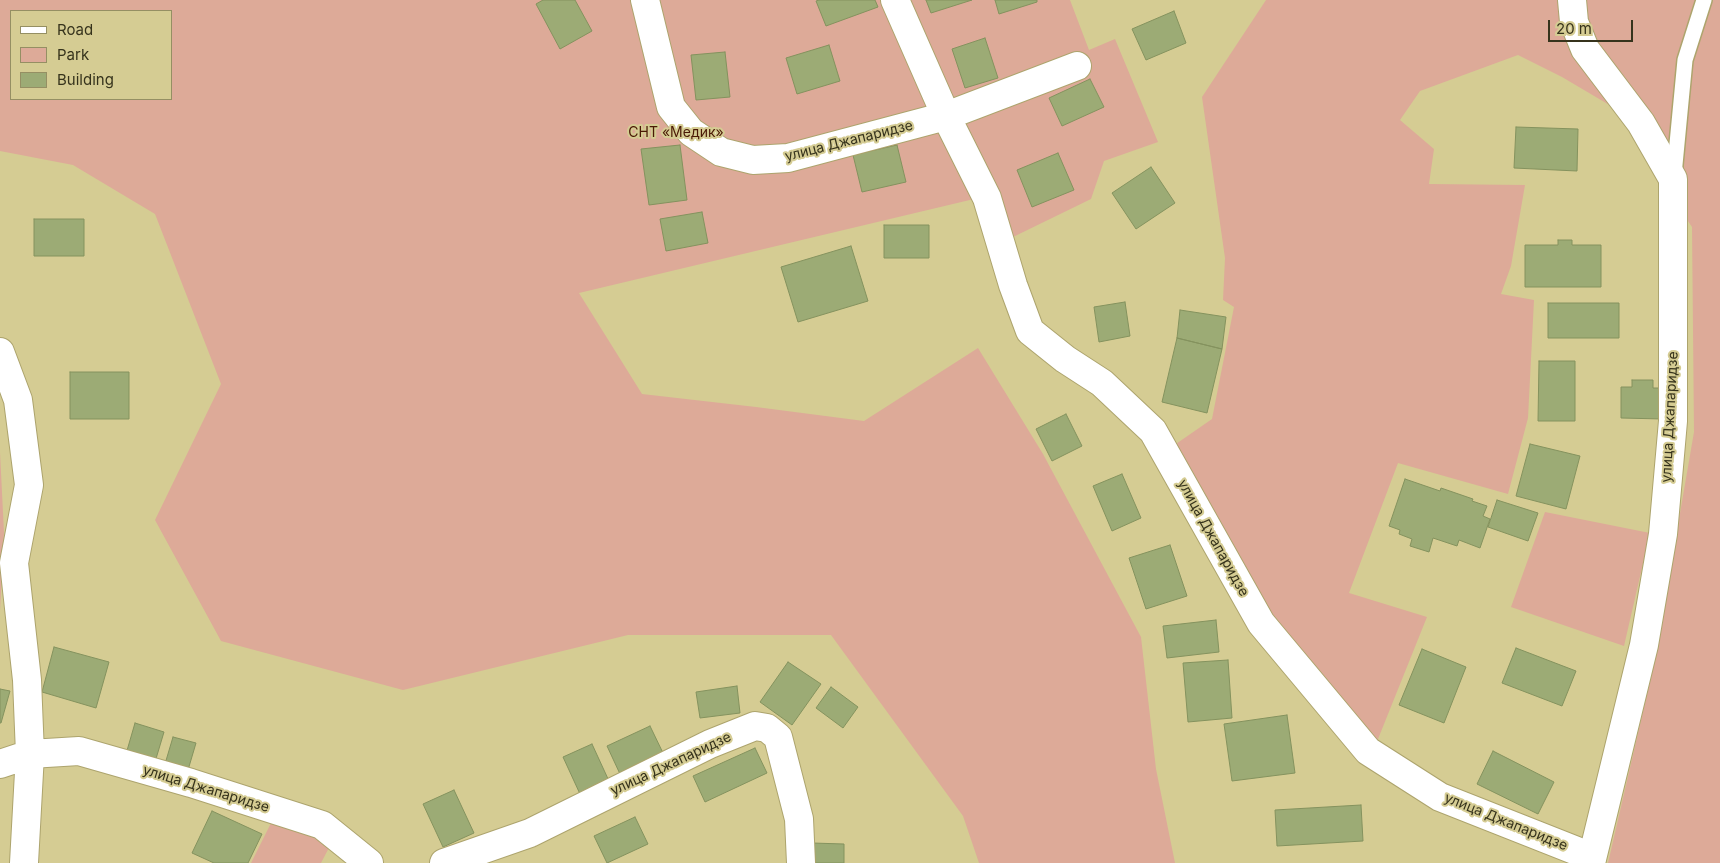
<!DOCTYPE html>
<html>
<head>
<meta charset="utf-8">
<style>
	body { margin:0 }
	#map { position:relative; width:1720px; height:863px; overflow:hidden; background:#d5cc93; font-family:Inter,sans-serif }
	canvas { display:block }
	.legend { position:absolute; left:10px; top:10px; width:162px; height:90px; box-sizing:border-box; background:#d5cc93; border:1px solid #958f63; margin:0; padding:6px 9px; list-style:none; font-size:15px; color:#36331c }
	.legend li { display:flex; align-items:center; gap:10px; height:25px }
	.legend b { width:25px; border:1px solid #958f63 }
	.scale { position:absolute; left:1548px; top:20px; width:85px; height:22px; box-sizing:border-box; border:2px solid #36331c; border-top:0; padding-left:6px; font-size:15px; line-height:18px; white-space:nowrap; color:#36331c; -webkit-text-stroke:4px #d5cc93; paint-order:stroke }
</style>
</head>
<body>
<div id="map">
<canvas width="1720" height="863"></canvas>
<ul class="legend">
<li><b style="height:6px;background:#fff"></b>Road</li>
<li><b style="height:14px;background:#ddaa98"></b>Park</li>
<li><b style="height:14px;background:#9cab75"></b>Building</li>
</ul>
<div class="scale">20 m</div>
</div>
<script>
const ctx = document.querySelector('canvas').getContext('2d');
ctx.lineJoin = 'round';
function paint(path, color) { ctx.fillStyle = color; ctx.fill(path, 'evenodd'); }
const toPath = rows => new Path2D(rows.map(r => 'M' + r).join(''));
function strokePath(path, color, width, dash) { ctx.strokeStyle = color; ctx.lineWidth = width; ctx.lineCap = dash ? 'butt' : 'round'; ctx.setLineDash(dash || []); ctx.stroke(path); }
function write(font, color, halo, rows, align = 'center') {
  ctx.font = font + ' Inter,sans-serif'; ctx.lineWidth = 4; ctx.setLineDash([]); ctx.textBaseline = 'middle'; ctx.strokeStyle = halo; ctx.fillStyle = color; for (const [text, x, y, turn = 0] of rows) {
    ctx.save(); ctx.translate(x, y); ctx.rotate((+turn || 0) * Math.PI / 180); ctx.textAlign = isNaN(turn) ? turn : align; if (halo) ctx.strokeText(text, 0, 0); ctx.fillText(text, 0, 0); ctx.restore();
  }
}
paint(toPath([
	[0,0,1070,0,1089,50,1115,39,1158,142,1104,161,1091,199,1011,238,995,194,579,293,642,394,756,407,864,421,978,348,1043,454,1141,637,1156,769,1175,863,979,863,963,816,831,635,628,635,403,690,221,641,155,520,221,384,155,214,73,165,0,151],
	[11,11,171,11,171,99,11,99],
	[1266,0,1720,0,1720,863,1608,863,1654,664,1694,432,1692,227,1658,177,1628,116,1562,77,1518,55,1420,91,1400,120,1434,149,1429,184,1525,185,1511,266,1501,294,1534,300,1528,418,1508,494,1398,463,1349,593,1427,617,1376,744,1267,610,1173,446,1212,419,1234,307,1223,300,1225,258,1202,97],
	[0,452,4,533,0,611],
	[1545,512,1650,533,1624,646,1511,607],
	[274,817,332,842,321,863,251,863]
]), '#ddaa98');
const building = toPath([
	[543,0,575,0,592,31,560,49,536,4,543,0],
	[819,0,875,0,878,7,826,26,816,1,819,0],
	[926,0,972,0,931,13,926,0],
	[995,0,1037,0,1037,2,999,14,995,0],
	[1174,11,1186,43,1146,60,1132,29,1174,11],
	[985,38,998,78,965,88,952,49,985,38],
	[829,45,840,81,797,94,786,58,829,45],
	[725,52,730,97,696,100,691,55,725,52],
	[1090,79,1104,107,1062,126,1049,98,1090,79],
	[1516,127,1578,129,1577,171,1514,168,1516,127],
	[680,145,687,200,649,205,641,149,680,145],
	[897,145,906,182,862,192,853,155,897,145],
	[1058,153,1074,190,1032,207,1017,170,1058,153],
	[1151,167,1175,203,1136,229,1112,193,1151,167],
	[702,212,708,243,666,251,660,219,702,212],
	[34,219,84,219,84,256,34,256,34,219],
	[884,225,929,225,929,258,884,258,884,225],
	[1558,240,1572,240,1572,245,1601,245,1601,287,1525,287,1525,245,1558,245,1558,240],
	[851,246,868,301,798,322,781,267,851,246],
	[1125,302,1130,336,1099,342,1094,307,1125,302],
	[1548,303,1619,303,1619,338,1548,338,1548,303],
	[1180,310,1226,317,1222,349,1177,338,1180,310],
	[1177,338,1222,349,1207,413,1162,402,1177,338],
	[1539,361,1575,361,1575,421,1538,421,1539,361],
	[70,372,129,372,129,419,70,419,70,372],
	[1632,380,1653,380,1653,388,1663,388,1663,419,1621,418,1621,387,1632,387,1632,380],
	[1066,414,1082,446,1052,461,1036,429,1066,414],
	[1530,444,1580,456,1566,509,1516,496,1530,444],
	[1122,474,1141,518,1112,531,1093,486,1122,474],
	[1405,479,1440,491,1441,488,1473,499,1472,501,1487,506,1483,516,1490,519,1480,548,1459,540,1457,546,1433,538,1429,552,1410,546,1412,539,1399,534,1400,530,1389,526,1405,479],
	[1497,500,1538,513,1528,541,1488,527,1497,500],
	[1170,545,1187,596,1146,609,1129,558,1170,545],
	[1216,620,1219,652,1167,658,1163,626,1216,620],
	[54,647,109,662,96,708,42,692,54,647],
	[1516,648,1576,671,1562,706,1502,683,1516,648],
	[1422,649,1466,667,1444,723,1399,705,1422,649],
	[1228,660,1232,718,1188,722,1183,663,1228,660],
	[788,662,821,684,792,725,760,702,788,662],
	[737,686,740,713,700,718,696,692,737,686],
	[831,687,858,707,843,728,816,708,831,687],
	[0,689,10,691,1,723,0,723,0,689],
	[1287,715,1295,773,1232,781,1224,724,1287,715],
	[135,723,164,732,155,762,126,754,135,723],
	[650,726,664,755,620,774,607,746,650,726],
	[173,737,196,743,188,770,165,764,173,737],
	[592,744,609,781,580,794,563,757,592,744],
	[755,748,767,773,705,802,693,776,755,748],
	[1493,751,1554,782,1538,814,1477,784,1493,751],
	[454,790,474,833,443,847,423,804,454,790],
	[1361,805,1363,841,1277,846,1275,810,1361,805],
	[212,811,262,834,248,863,214,863,192,853,212,811],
	[635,817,648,844,607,863,594,836,635,817],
	[812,843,844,844,844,863,812,863,812,843]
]);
paint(building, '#9cab75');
strokePath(building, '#84925e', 1);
const service = toPath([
	[1674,175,1685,60,1704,0]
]);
const minor = toPath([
	[645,0,671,107,691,132,721,152,753,160,788,158,946,116,1077,66],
	[895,0,946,116,987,198,1013,285,1030,331,1065,359,1102,383,1153,431,1261,623,1368,751,1440,797,1592,857],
	[0,352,18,400,29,485,14,563,27,680,30,754,24,863],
	[0,764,30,754,79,751,191,783,322,825,369,863],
	[444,863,530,833,710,744,755,726,767,728,778,737,799,819,801,863]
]);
const tertiary = toPath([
	[1572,0,1574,22,1585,49,1641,123,1673,179,1673,421,1663,534,1644,645,1591,863]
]);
strokePath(service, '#ada46d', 18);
strokePath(minor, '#ada46d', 30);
strokePath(tertiary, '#ada46d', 30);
strokePath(service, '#fff', 15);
strokePath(minor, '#fff', 28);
strokePath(tertiary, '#fff', 28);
write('14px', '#4a1905', '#d5cc93', [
	["СНТ «Медик»",676,133]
]);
write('14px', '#36331c', '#d5cc93', [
	["улица Джапаридзе",849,141,-14],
	["улица Джапаридзе",1670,417,-87],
	["улица Джапаридзе",1213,538,61],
	["улица Джапаридзе",671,764,-25],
	["улица Джапаридзе",206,789,17],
	["улица Джапаридзе",1506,822,22]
]);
</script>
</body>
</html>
